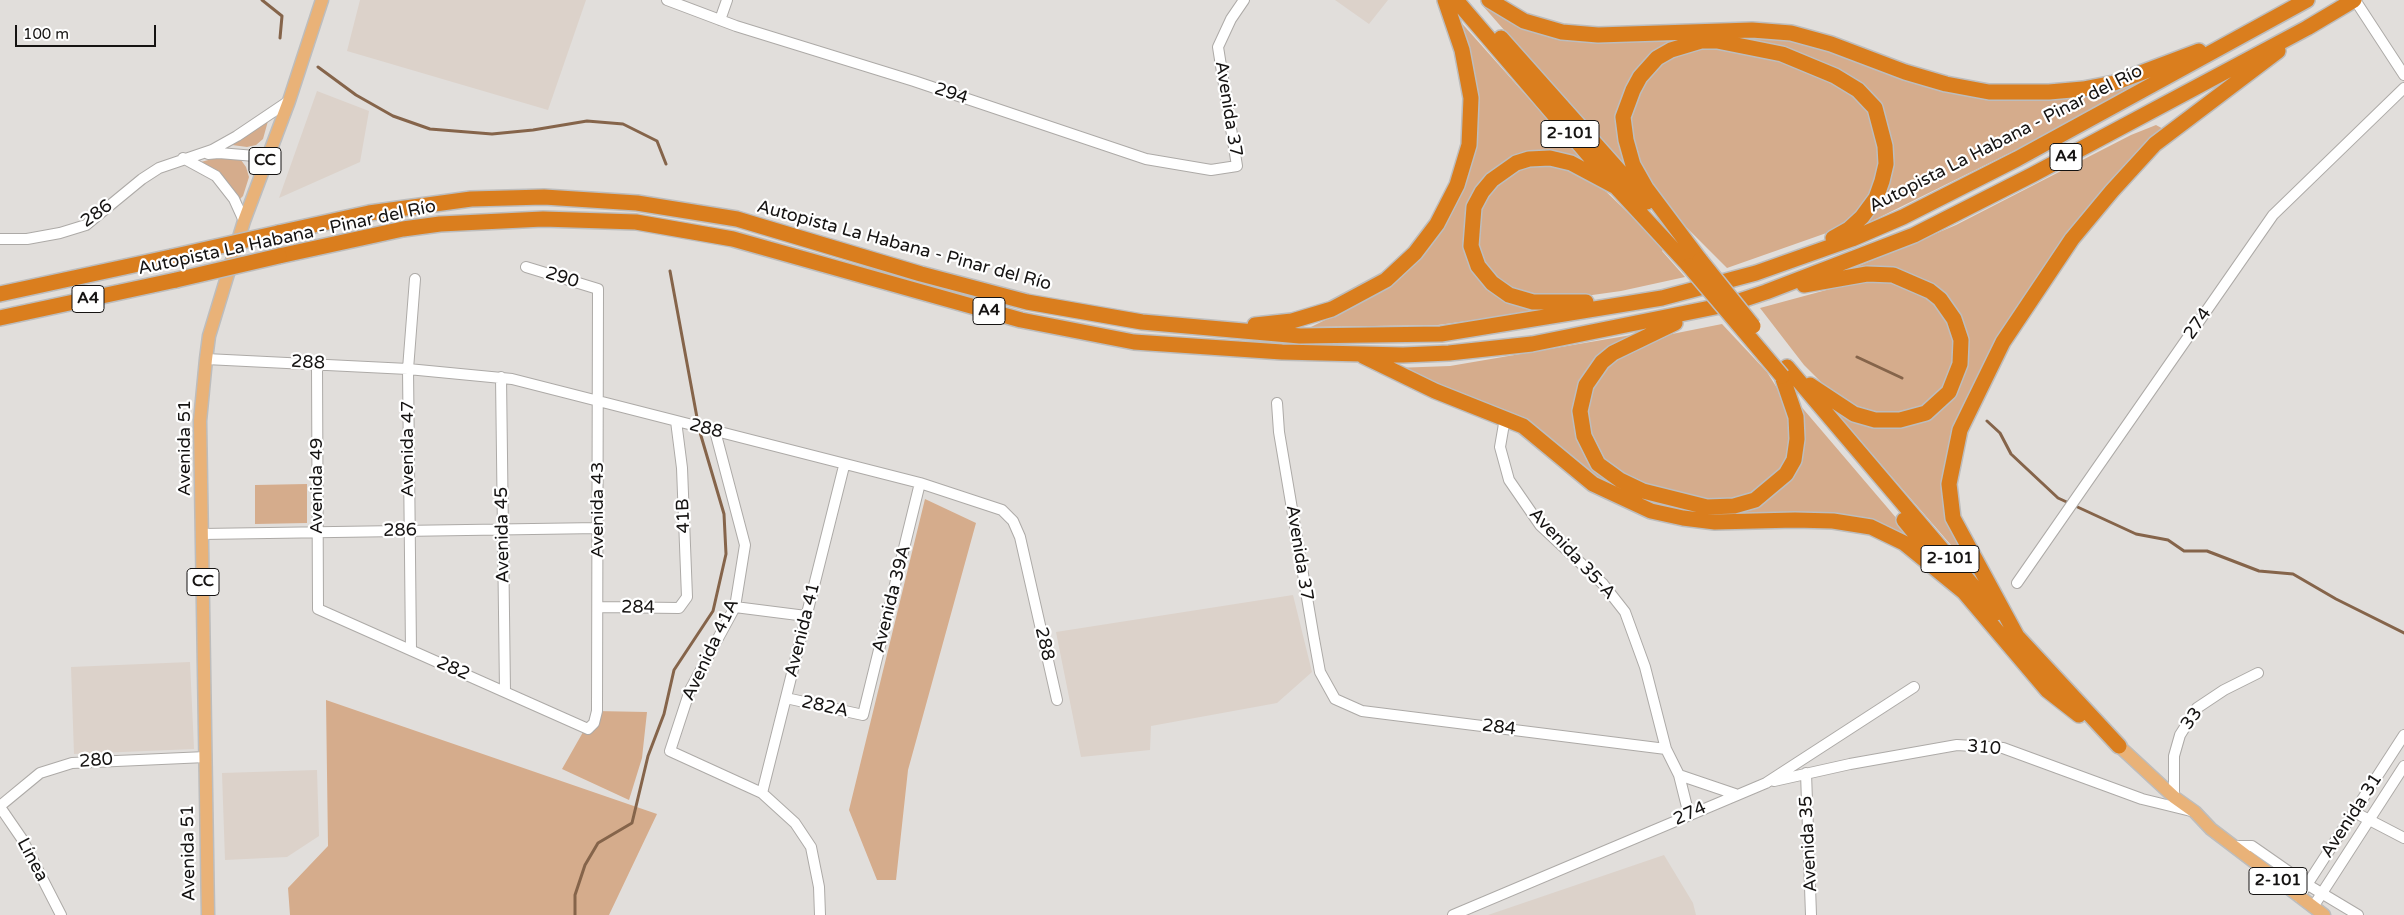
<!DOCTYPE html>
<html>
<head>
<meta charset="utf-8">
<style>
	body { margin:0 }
	#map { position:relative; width:2404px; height:915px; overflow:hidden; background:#e1dedb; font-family:"Varela Round",sans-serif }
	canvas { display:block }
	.scale { position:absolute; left:15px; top:25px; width:141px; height:22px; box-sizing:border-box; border:2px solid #151312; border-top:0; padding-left:6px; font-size:15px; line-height:18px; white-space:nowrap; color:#151312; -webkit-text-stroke:4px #fff; paint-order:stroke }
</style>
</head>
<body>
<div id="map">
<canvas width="2404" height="915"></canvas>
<div class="scale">100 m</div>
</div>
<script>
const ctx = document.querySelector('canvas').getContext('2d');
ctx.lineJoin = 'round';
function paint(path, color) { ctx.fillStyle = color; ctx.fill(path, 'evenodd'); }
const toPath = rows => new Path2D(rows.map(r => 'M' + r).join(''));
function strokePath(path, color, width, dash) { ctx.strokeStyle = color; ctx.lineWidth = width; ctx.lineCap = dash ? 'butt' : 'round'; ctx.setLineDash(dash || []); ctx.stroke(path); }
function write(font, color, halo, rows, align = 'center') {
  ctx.font = font + ' "Varela Round",sans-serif'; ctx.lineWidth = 4.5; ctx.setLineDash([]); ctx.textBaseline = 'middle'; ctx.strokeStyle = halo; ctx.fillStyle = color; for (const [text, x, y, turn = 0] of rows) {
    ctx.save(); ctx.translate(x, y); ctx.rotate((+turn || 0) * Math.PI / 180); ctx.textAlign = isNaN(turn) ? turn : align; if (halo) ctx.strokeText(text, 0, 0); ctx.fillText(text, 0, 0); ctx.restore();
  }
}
paint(toPath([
	[360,0,586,0,548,110,347,51],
	[1335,0,1388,0,1369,24],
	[317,91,369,111,360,162,279,198],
	[1293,595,1312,672,1277,703,1151,726,1150,750,1081,757,1056,632],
	[190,662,194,749,74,754,71,667],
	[317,770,319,836,287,857,225,860,222,773],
	[1664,855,1693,903,1696,915,1488,915]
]), '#dcd2ca');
paint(toPath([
	[1483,6,1513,21,1546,33,1779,37,1824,47,1970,92,2082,95,2137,83,2048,134,1864,225,1878,204,1880,104,1770,45,1666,49,1624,102,1636,180],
	[1458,19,1590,167,1551,154,1476,190,1478,275,1557,309,1438,325,1311,327,1365,300,1398,278,1430,246,1456,202,1477,121,1473,64],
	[1699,47,1725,47,1788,63,1832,81,1859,99,1871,114,1881,160,1875,188,1858,212,1835,230,1727,268,1686,227,1647,177,1634,149,1629,126,1633,101,1650,74,1665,59],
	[268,121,263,139,256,145,247,147,232,145],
	[2156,125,2167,131,2001,340,1944,485,1977,575,1831,407,1902,425,1962,374,1944,296,1921,278,1889,269,1849,270,1956,225,2131,135],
	[223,156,241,160,246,167,249,177,243,196,239,200,225,180,201,162],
	[1533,163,1550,164,1575,171,1598,184,1664,247,1662,251,1685,277,1621,291,1578,297,1543,297,1518,294,1500,283,1483,263,1476,243,1477,218,1495,183,1514,170],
	[1867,279,1894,280,1918,289,1939,305,1949,321,1956,354,1945,388,1930,404,1891,417,1870,415,1839,400,1804,365,1760,308],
	[1722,324,1767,372,1787,404,1792,428,1789,455,1779,474,1761,491,1740,499,1713,502,1642,485,1598,457,1585,414,1589,396,1598,377,1614,359,1652,338],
	[1643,333,1606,353,1576,408,1605,476,1737,509,1793,476,1793,397,1921,547,1895,533,1674,512,1608,485,1521,419,1395,368,1450,366],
	[307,484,307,523,255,524,255,485],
	[925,499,976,523,908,770,896,880,877,880,849,810],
	[326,700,657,814,609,915,290,915,288,888,328,846],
	[595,711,647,712,642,758,629,800,562,769]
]), '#d5ac8c');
strokePath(toPath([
	[262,0,282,16,280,38],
	[318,67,356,95,393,116,430,129,492,134,533,130,587,121,623,124,657,141,666,164],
	[670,271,698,423],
	[1857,357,1902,378],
	[1987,421,2000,433,2011,454,2058,498,2136,534,2168,540,2184,551,2207,551,2259,571,2293,574,2336,599,2404,633],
	[575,915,575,895,585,865,598,843,632,823,648,756,664,714,674,670,713,611,726,554,724,514,699,429]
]), '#85644a', 3);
const minor = toPath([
	[667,0,736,26,914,81,1146,159,1211,170,1237,166,1218,47,1231,19,1244,0],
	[2355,0,2404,75],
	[720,20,727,0],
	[208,154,219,153,267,157],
	[183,158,216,176,234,199,244,221],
	[0,239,27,239,60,233,86,225,142,179,159,168,212,150,237,136,289,101],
	[206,359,408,369,512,379,920,483,1002,510,1013,521,1020,537,1057,700],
	[317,364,318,609,588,729,594,723,597,711,598,289,526,267],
	[501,377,505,692],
	[1277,403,1279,432,1314,639,1320,672,1335,699,1362,711,1666,749],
	[1505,418,1500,447,1509,480,1540,525,1603,584,1625,612,1645,667,1666,749,1679,775,1689,815],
	[715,431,745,545,735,607,690,690,670,751,762,793,795,823,811,847,819,887,820,915],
	[202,534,599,528],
	[2017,583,2273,215,2404,88],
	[598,607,679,608,687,597,682,468,676,421],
	[735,607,806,616],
	[411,650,408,369,415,279],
	[786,698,863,715,920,483],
	[1806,773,1811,915],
	[1679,775,1735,794],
	[1774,781,1850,764,1957,745,2003,748,2142,799,2191,811],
	[762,793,844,466],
	[2174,797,2174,756,2180,735,2197,708,2224,690,2258,673],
	[0,806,40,773,72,763,206,757],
	[0,807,22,839,61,915],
	[2354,812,2404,838],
	[2233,846,2252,846,2308,885,2358,915],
	[2299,897,2404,735],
	[2313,907,2404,766],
	[1453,915,1766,783,1914,687]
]);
const major = toPath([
	[2119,746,2174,797,2195,812,2211,829,2324,915],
	[208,915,200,421,206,359,209,336,244,221,289,101,322,0]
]);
const highway = toPath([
	[1456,0,1616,187,1689,266],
	[1489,0,1524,21,1562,32,1598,35,1752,30,1791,33,1831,44,1905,72,1946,84,1989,92,2049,92,2083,89,2114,83,2199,51],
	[1501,38,1647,202],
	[278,233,369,213,471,199,544,197,637,203,737,219,921,274,1027,302,1142,322,1300,336,1441,334,1662,298,1756,273,1852,239,1903,217,2017,159,2307,0],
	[279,256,403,229,440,224,543,219,636,222,733,239,1021,320,1134,342,1282,352,1403,355,1449,353,1532,344,1730,304,1766,292,1914,235,2032,175,2307,28,2354,0],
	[1700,260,1646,188,1633,165,1626,140,1623,117,1633,90,1640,77,1657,58,1671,50,1701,41,1717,41,1782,54,1835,76,1858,90,1875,108,1885,146,1886,164,1882,181,1876,198,1862,217,1849,229,1833,238],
	[1804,285,1867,274,1893,275,1930,291,1940,299,1954,319,1961,340,1960,364,1949,392,1926,413,1900,420,1875,420,1854,414,1810,385],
	[0,294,171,257],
	[1586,302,1533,302,1509,295,1492,283,1478,266,1471,246,1474,207,1482,192,1492,180,1516,163,1529,159,1550,158,1571,163,1616,187],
	[0,318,176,280],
	[1675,323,1613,353,1602,362,1586,385,1580,411,1584,436,1598,464,1620,480,1643,491,1707,507,1734,506,1755,500,1786,474,1794,460,1797,439,1796,417,1782,376],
	[1255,325,1292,321,1332,309,1386,280,1415,253,1437,224,1457,185,1469,145,1471,98,1462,50,1445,0],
	[1363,356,1435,391,1523,426,1593,484,1651,511,1683,518,1715,522,1795,520,1833,521,1871,527,1904,543,1964,592],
	[1787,367,1996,613],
	[1904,520,1940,564],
	[1958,585,2047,690,2079,715],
	[2013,632,2119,746],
	[2019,640,1953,518,1949,484,1960,430,2003,342,2072,239,2112,191,2155,144,2278,51]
]);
strokePath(minor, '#adaaa7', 12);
strokePath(major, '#bdbdbd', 15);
strokePath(highway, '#bdbdbd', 18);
strokePath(minor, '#fff', 10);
strokePath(major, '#e9b278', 12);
strokePath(highway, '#da7e1e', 15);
const highwayBridge = toPath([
	[171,257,278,233],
	[1700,260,1753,326],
	[1689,266,1782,376],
	[176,280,279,256]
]);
strokePath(highwayBridge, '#bdbdbd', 18, []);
strokePath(highwayBridge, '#da7e1e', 15);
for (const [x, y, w] of [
	[1570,134,58],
	[2066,157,32],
	[265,161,32],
	[88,299,32],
	[989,311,32],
	[1950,559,58],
	[203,582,32],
	[2278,881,58]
]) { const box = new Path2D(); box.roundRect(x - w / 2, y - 13.5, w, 27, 4); ctx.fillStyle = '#fff'; ctx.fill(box); strokePath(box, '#151312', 1); }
write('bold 16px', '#151312', null, [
	["2-101",1570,134],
	["A4",2066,157],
	["CC",265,161],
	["A4",88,299],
	["A4",989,311],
	["2-101",1950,559],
	["CC",203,582],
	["2-101",2278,881]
]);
write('18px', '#151312', '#fff', [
	["294",951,94,18],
	["Avenida 37",1228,109,81],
	["Autopista La Habana - Pinar del Río",2006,139,-27],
	["286",97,214,-36],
	["Autopista La Habana - Pinar del Río",287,238,-12],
	["Autopista La Habana - Pinar del Río",904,246,15],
	["290",562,278,17],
	["274",2198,324,-55],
	["288",308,363,3],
	["288",706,429,14],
	["Avenida 51",185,448,-90],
	["Avenida 47",408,449,-90],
	["Avenida 49",317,486,-90],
	["Avenida 43",598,510,-90],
	["41B",684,516,-92],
	["286",400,531,-1],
	["Avenida 45",503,535,-91],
	["Avenida 37",1299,553,81],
	["Avenida 35-A",1572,554,47],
	["Avenida 39A",892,599,-76],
	["284",638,608,1],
	["Avenida 41",803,630,-76],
	["288",1044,644,77],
	["Avenida 41A",711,650,-65],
	["282",453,669,24],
	["282A",825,707,12],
	["33",2192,719,-53],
	["284",1499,728,7],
	["310",1984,748,5],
	["280",96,761,-4],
	["274",1690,814,-24],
	["Avenida 31",2352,816,-57],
	["Avenida 35",1809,844,-93],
	["Avenida 51",189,853,-91],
	["Línea",32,860,62]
]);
</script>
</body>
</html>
